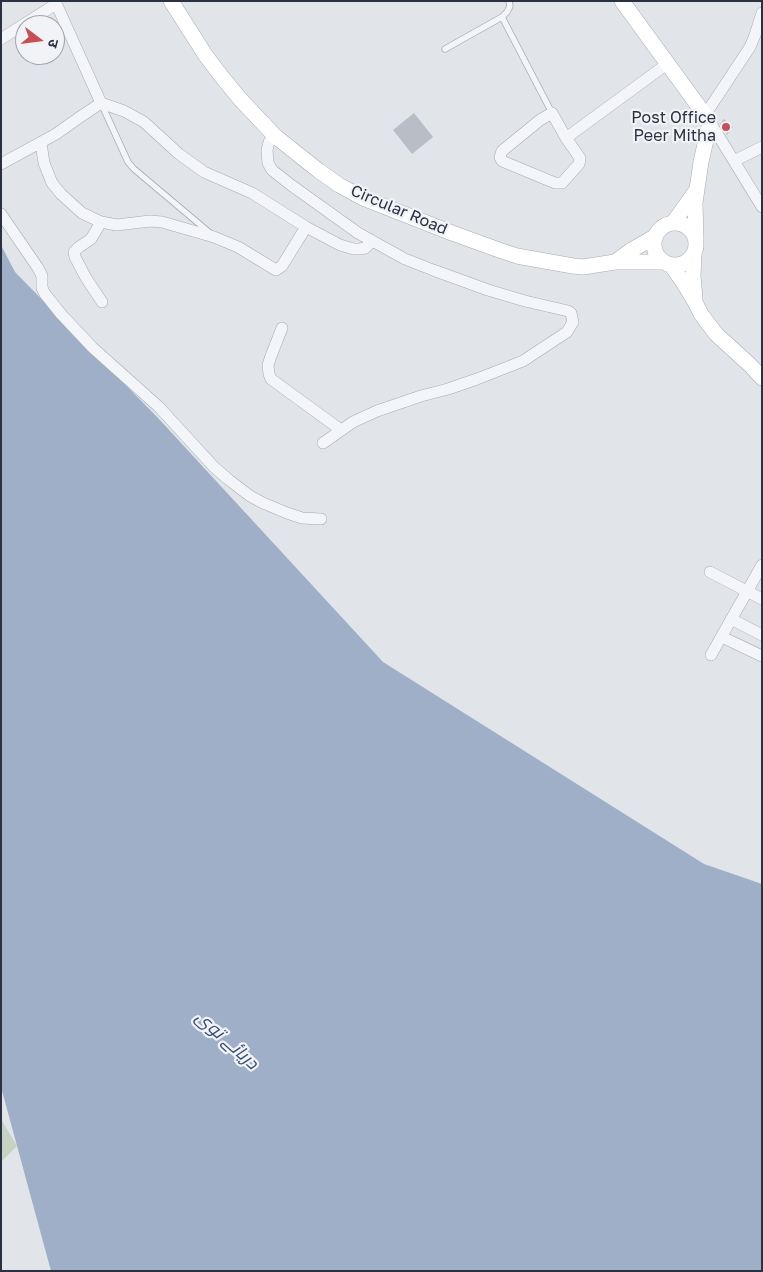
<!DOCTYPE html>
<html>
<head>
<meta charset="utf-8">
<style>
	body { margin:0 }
	#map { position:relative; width:763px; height:1272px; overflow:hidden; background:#e1e4e9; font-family:"Golos Text","Noto Sans Devanagari",sans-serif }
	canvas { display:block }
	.frame { position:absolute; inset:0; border:2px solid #2a3140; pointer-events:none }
	.north { position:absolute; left:15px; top:15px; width:50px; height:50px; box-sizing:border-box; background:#f1f3f7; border:1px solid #a1a5ae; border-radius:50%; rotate:105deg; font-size:14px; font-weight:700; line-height:20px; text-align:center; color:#2a3140 }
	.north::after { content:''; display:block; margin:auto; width:18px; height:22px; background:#c74d57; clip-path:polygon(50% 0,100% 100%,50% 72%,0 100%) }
</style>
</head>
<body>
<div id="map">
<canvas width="763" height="1272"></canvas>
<div class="frame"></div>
<div class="north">उ</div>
</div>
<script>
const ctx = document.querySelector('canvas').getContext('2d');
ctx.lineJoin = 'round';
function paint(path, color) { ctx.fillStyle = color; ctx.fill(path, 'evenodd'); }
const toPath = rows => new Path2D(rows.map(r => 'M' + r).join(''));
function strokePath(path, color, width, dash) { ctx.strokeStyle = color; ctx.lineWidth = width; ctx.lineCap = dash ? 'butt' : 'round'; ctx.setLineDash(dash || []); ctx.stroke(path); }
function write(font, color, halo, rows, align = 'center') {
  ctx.font = font + ' "Golos Text",Cairo,sans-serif'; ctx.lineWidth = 4.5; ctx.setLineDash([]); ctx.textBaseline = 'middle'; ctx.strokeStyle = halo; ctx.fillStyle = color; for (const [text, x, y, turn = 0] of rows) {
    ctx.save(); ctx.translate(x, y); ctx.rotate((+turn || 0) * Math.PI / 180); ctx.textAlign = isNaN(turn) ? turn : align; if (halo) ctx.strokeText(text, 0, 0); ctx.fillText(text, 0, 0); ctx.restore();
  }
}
paint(toPath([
	[1,1119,17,1146,1,1162]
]), '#c6d3c3');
paint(toPath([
	[1,245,15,272,158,418,383,662,704,864,762,884,762,1271,51,1271,1,1087]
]), '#9eafc7');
paint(toPath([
	[414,113,433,137,412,154,393,130],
	[724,119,733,127,727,135,720,124]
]), '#b9bdc6');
const lane = toPath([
	[502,17,552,113],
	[445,49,502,17,507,12,510,6,509,1],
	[101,103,128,162,134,169,210,233]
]);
const street = toPath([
	[55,1,101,103,124,111,144,122,179,154,204,172,252,193,306,227,340,245,354,249,360,249,365,248,372,241],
	[1,39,56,4],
	[552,113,566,138,580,158,579,164,562,183,555,183,502,161,500,157,502,151,540,120,552,113],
	[705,115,750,47,755,35,762,13],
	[710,122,762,207],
	[275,136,269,142,267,150,268,163,272,170,291,185,358,233,405,259,433,270,488,290,525,301,568,311,571,313,572,318,573,322,567,332,523,361,477,379,448,389,421,396,377,411,353,422,323,443],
	[566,138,667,64],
	[41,143,44,163,52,183,61,194,82,213,101,222,117,225,150,221,162,222,214,237,238,247,276,270,282,266,306,227],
	[734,161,762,147],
	[1,164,56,134,80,117,101,103],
	[1,214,38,268,42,276,42,288,45,294,61,314,93,348,159,407,214,467,229,480,250,496,263,503,287,513,302,518,321,519],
	[101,222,91,239,79,247,74,252,75,257,86,278,102,302],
	[282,328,271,356,268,365,269,374,271,379,341,430],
	[710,572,762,599],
	[731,619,762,635],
	[722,637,762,656],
	[711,655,762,565]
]);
const secondary = toPath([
	[171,1,206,56,222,77,240,99,275,136,319,171,339,185,363,198,452,233,499,250,517,256,573,266,583,267,615,262,664,262],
	[622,1,710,122,701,162,697,189,695,203,696,240],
	[673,223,696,191],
	'654 244a21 21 0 1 1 42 0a21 21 0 1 1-42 0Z',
	[694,253,693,276,695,298],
	[615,262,630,251,656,236],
	[671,265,683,282,695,302,701,314,716,334,750,365,762,378]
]);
strokePath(lane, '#a6abb3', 7);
strokePath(street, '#a6abb3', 12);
strokePath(secondary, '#a6abb3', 16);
strokePath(lane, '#f4f5f8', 5.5);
strokePath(street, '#f4f5f8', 11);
strokePath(secondary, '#fff', 15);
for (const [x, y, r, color] of [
	[726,127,5,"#c74d57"]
]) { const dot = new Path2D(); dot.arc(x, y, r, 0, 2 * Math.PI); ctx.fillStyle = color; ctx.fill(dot); strokePath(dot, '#f1f3f7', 2); }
write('16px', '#2a3140', '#f1f3f7', [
	["Post Office",716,118],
	["Peer Mitha",716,136]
], 'right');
write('16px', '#2a3140', '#f1f3f7', [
	["Circular Road",399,210,23]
]);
write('italic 18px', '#374d72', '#f1f3f7', [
	["دریائے توی",227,1040,42]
]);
</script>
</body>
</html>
